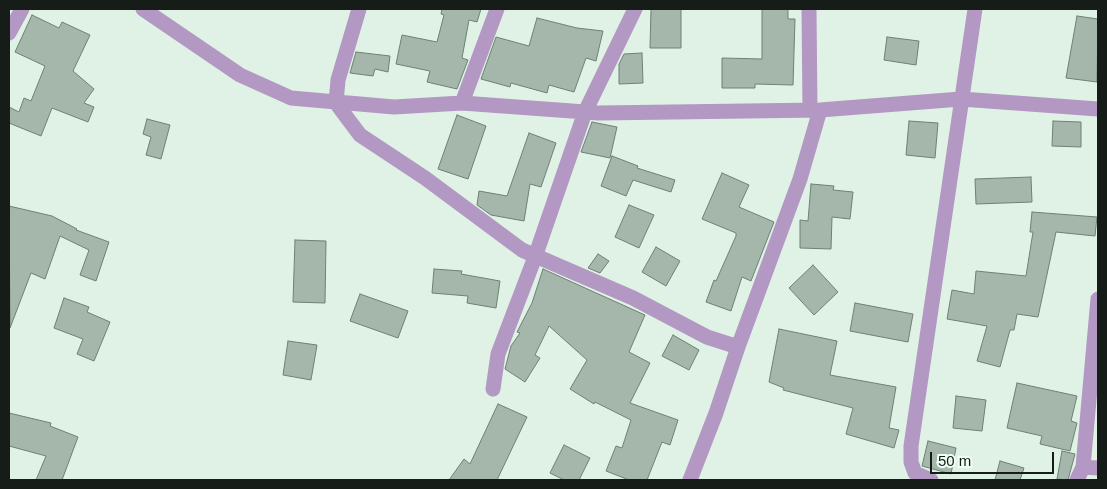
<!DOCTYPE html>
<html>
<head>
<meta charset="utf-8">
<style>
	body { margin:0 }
	#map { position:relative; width:1107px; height:489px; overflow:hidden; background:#dff2e5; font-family:Helvetica,sans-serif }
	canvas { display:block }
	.frame { position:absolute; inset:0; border:10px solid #161d19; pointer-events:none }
	.scale { position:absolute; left:930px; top:452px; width:124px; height:22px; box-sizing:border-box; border:2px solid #161d19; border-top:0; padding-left:6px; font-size:15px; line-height:18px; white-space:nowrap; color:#161d19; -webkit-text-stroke:4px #effef4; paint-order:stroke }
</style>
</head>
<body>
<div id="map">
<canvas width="1107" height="489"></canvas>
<div class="frame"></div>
<div class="scale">50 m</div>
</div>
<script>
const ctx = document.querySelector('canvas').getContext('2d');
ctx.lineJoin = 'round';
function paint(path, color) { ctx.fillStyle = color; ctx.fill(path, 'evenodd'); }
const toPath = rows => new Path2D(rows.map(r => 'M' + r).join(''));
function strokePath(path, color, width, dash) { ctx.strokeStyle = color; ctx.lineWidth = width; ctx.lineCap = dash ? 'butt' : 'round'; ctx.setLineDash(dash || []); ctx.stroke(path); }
const building = toPath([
	[442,9,481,9,477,22,469,20,462,58,468,60,457,89,427,82,430,71,396,64,402,35,437,42,444,15,441,14,442,9],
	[651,9,681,9,681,48,650,48,651,9],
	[762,9,788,9,788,19,795,19,793,85,755,84,755,88,722,88,722,58,762,59,762,9],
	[32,15,59,28,62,22,90,35,73,71,94,89,84,103,94,107,88,122,52,108,41,136,9,123,9,107,19,112,24,98,31,101,45,66,15,52,32,15],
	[1077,16,1098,19,1097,82,1066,78,1077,16],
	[537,18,577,28,603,31,596,61,586,58,574,92,549,85,547,93,511,83,510,87,481,79,496,37,529,46,537,18],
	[887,37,919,41,916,65,884,60,887,37],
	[356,52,390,56,388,72,375,69,373,76,350,73,356,52],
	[642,53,643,83,619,84,619,64,624,54,642,53],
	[457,115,486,126,468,179,438,169,457,115],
	[147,119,170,125,161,159,146,155,151,137,143,134,147,119],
	[909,121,938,123,935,158,906,155,909,121],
	[1053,121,1081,122,1081,147,1052,146,1053,121],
	[592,122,617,127,610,158,581,152,592,122],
	[529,133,556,143,541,187,530,184,524,221,491,215,477,205,479,191,507,196,529,133],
	[612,156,638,166,637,168,675,180,671,192,633,180,626,196,601,186,612,156],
	[722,173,749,185,739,207,774,222,751,281,742,277,731,311,706,302,714,280,716,281,736,236,736,233,702,219,722,173],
	[1031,177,1032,202,976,204,975,179,1031,177],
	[811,184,834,186,833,190,853,192,850,219,832,217,831,249,800,248,800,220,808,221,811,184],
	[629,205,654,215,639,248,615,237,629,205],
	[9,206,52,216,77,229,76,230,109,242,96,281,80,275,89,250,60,236,45,279,31,273,10,328,9,206],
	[1032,212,1097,217,1095,236,1056,232,1038,317,1017,314,1014,330,1010,330,1000,367,977,361,987,326,947,319,952,290,974,294,976,271,1026,276,1033,232,1030,232,1032,212],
	[295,240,326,241,325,303,293,302,295,240],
	[656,247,680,261,666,286,642,272,656,247],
	[598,254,609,261,600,273,588,268,598,254],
	[813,265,838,292,814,315,789,288,813,265],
	[434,269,462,271,461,274,500,281,496,308,467,303,468,296,432,293,434,269],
	[543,269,645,315,629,352,650,363,630,403,678,420,670,445,662,442,647,480,629,480,606,471,616,446,622,448,631,420,595,402,594,404,570,389,587,360,549,326,535,355,540,358,525,382,505,369,511,346,520,333,517,332,532,303,543,269],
	[360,294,408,311,398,338,350,321,360,294],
	[64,298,89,307,87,312,110,322,94,361,77,354,83,339,54,328,64,298],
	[855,303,913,314,908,342,850,331,855,303],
	[779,329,837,341,830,375,896,387,889,428,899,430,894,448,846,434,853,408,783,390,784,388,769,382,779,329],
	[673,335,699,350,689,370,662,356,673,335],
	[288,341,317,345,311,380,283,375,288,341],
	[1017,383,1077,396,1071,421,1077,423,1070,451,1040,444,1042,436,1007,428,1017,383],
	[956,396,986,400,982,431,953,428,956,396],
	[498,404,527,417,497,480,449,480,464,459,470,464,498,404],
	[9,413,51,423,50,426,78,437,62,480,36,480,46,456,9,446,9,413],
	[928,441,956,448,951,474,922,466,928,441],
	[564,445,590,458,579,480,564,480,550,473,564,445],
	[1062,451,1075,454,1068,480,1057,479,1062,451],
	[1000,461,1024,468,1020,480,995,480,1000,461]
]);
paint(building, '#a5b7ab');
strokePath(building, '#6e8074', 1);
strokePath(toPath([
	[143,9,240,75,291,98,394,107,462,103,599,113,820,110,961,99,1098,109],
	[359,9,338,80,336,103,360,135,425,178,522,250,633,298,707,337,738,347],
	[809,9,810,110],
	[9,33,22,9],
	[462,103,497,9],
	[493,389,498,354,535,257,585,112,635,9],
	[1083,467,1098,468],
	[690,480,716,413,738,347,800,179,820,110],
	[931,480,915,473,911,462,911,446,975,9],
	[1077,480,1083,467,1098,299]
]), '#b298c2', 15);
</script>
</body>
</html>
